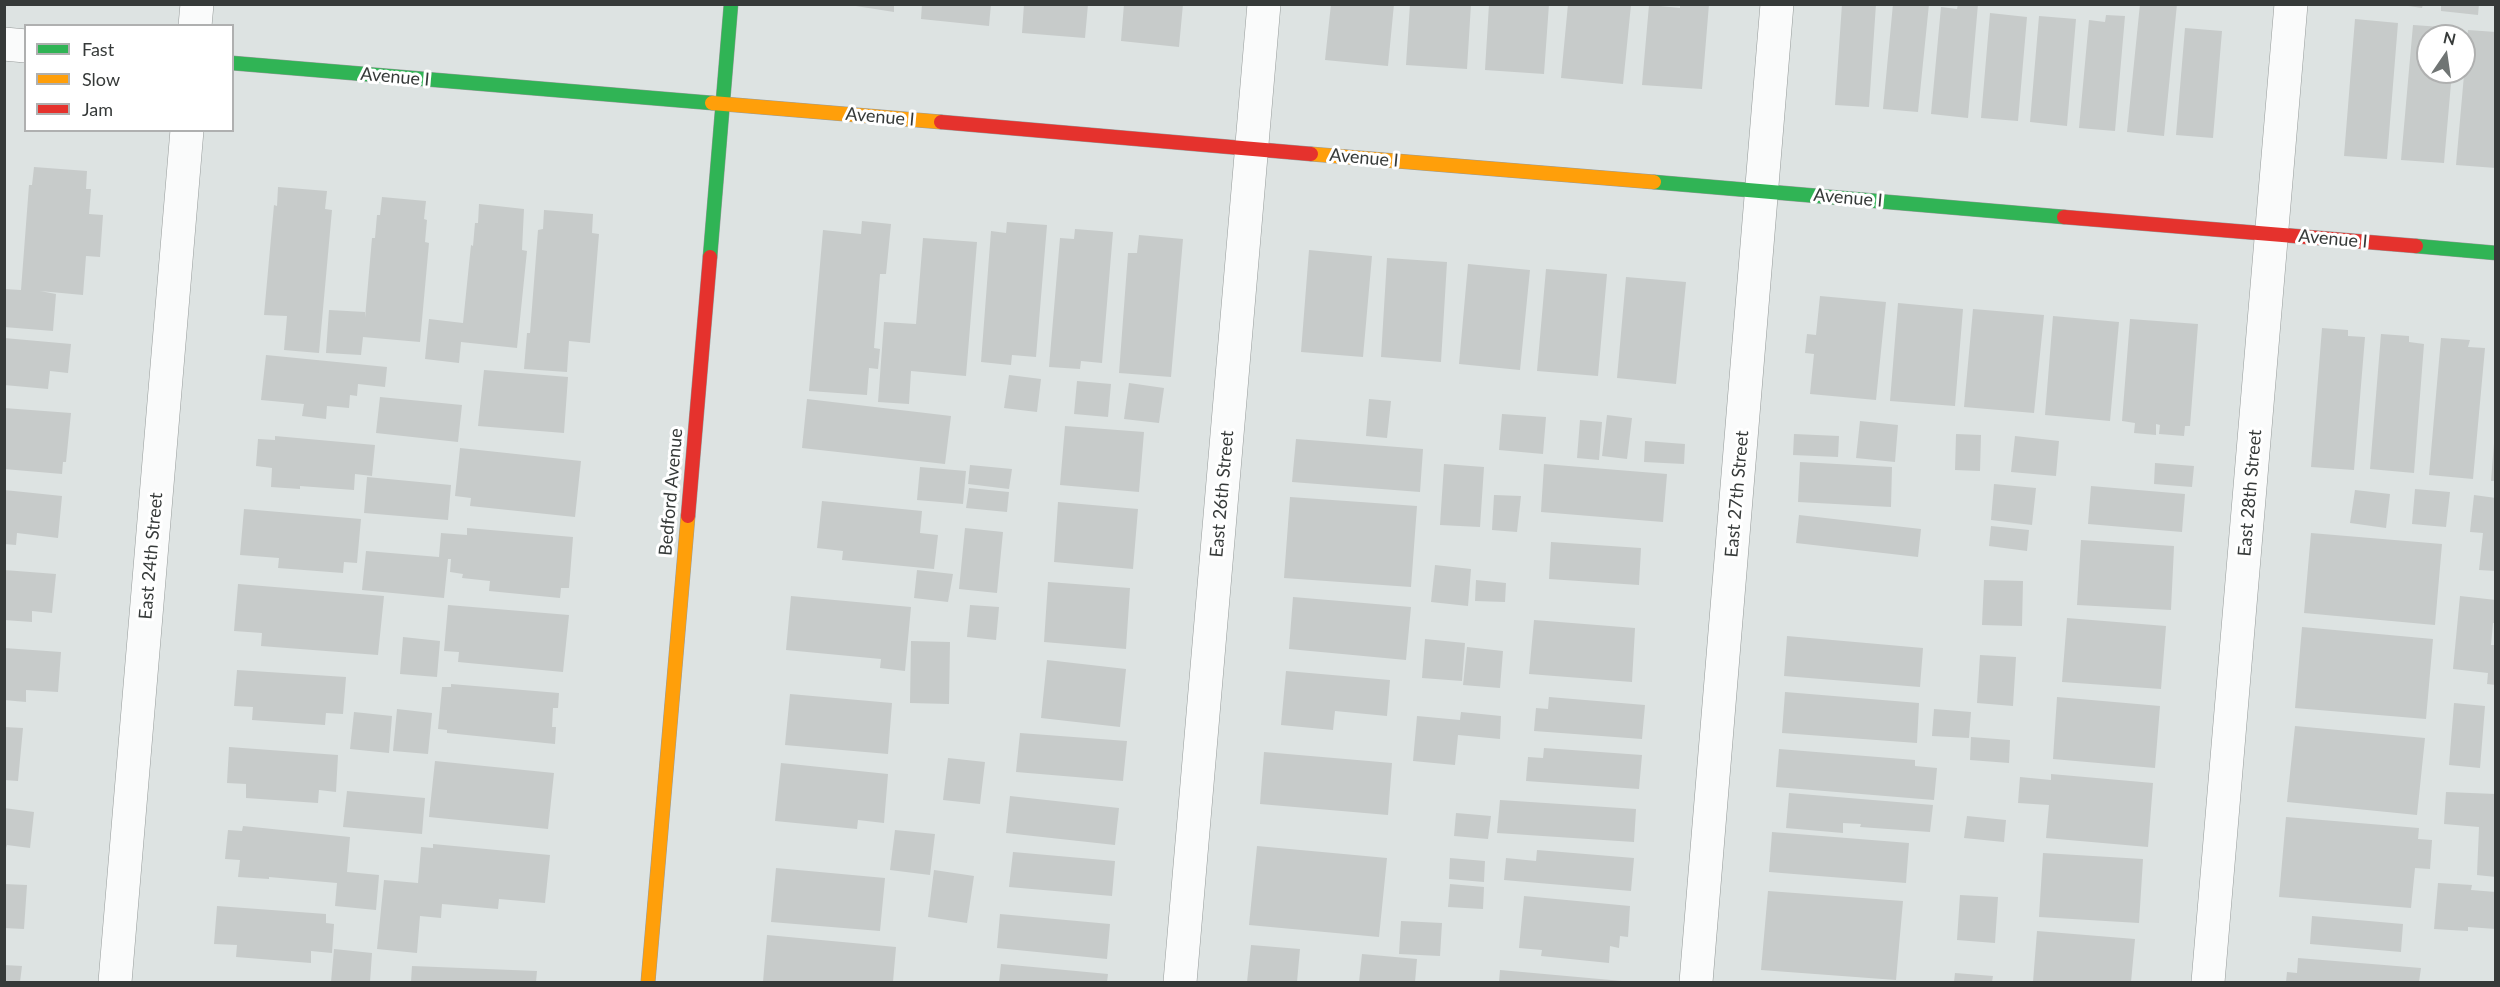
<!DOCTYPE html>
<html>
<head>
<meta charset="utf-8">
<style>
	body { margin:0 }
	#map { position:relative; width:2500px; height:987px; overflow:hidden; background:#dde3e2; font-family:Lato,sans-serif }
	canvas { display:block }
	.frame { position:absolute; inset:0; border:6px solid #363a39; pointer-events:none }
	.legend { position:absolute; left:24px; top:24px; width:210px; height:108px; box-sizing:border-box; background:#fff; border:2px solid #afb0b0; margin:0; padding:8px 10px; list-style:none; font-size:18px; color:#363a39 }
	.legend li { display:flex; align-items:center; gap:12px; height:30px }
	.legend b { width:30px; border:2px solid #afb0b0 }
	.north { position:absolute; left:2416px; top:24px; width:60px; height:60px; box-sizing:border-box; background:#fff; border:2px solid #afb0b0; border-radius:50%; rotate:13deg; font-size:16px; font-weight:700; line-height:24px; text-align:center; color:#363a39 }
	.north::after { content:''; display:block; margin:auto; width:21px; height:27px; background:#707574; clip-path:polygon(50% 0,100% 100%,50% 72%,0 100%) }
</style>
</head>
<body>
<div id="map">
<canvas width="2500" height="987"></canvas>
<div class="frame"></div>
<ul class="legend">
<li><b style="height:8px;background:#30b455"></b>Fast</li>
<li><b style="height:8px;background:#ff9f0a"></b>Slow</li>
<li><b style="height:8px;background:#e5322d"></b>Jam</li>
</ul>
<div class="north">N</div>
</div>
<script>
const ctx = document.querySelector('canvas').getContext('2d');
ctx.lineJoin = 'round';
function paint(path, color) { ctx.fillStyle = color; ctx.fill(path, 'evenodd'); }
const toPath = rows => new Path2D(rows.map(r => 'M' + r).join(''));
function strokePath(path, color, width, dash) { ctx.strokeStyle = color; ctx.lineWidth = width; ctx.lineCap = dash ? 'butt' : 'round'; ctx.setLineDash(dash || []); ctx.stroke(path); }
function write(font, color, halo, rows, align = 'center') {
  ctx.font = font + ' Lato,sans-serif'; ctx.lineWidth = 6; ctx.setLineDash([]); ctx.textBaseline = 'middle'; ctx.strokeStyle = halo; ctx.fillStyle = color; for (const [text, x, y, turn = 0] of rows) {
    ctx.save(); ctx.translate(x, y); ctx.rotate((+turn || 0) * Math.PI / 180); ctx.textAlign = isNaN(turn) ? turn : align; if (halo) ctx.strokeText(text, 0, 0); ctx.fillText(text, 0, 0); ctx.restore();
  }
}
paint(toPath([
	[843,4,894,4,894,12],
	[922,4,991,4,989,26,921,19],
	[1024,4,1088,4,1085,38,1022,33],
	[1124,4,1183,4,1179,47,1121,41],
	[1331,4,1394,4,1388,66,1325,60],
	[1410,4,1471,4,1467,69,1406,65],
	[1489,4,1549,4,1544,74,1485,70],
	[1568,4,1631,5,1623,84,1561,78],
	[1680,4,1709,4,1702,89,1642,85,1649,5,1680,8],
	[1842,4,1876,4,1869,107,1835,105],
	[1893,4,1929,4,1918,112,1883,109],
	[1958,4,1978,4,1968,118,1931,114,1941,7,1957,9],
	[2140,4,2177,4,2164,136,2127,132],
	[2395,4,2423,4,2422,8],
	[2441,4,2479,4,2478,15,2441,11],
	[1990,13,2027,17,2018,121,1981,118],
	[2106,15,2125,16,2115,131,2079,128,2089,20,2105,22],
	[2039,16,2076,19,2067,126,2030,122],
	[2355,19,2398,23,2387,159,2344,156],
	[2413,25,2456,28,2456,36,2428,36,2428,72,2452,72,2444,163,2401,160],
	[2185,28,2222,31,2213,138,2176,135],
	[2468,30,2496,32,2496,168,2456,165],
	[34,167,87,171,86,189,91,189,89,214,103,215,100,257,86,256,83,295,40,291,56,294,53,331,4,327,4,289,21,290,29,185,32,185],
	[278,187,327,191,325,209,332,210,319,353,284,350,287,316,264,315,274,205,277,206],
	[382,197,426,201,424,219,427,220,425,242,429,243,420,342,363,337,361,355,326,353,329,310,365,312,365,318,372,238,375,238,377,215,380,215],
	[479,204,524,209,522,250,527,251,517,348,461,342,459,363,425,359,429,319,463,323,471,245,473,246,475,223,478,223],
	[544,210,593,214,592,233,599,234,590,343,569,341,567,372,524,369,527,333,530,333,538,230,543,229],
	[862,221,891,224,886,274,880,274,874,348,880,349,878,369,869,368,867,395,809,391,823,230,861,234],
	[1007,222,1047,225,1036,357,1012,355,1011,365,981,362,991,231,1006,233],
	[1075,229,1113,232,1102,363,1081,361,1080,369,1049,367,1060,238,1074,239],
	[1139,235,1183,239,1171,377,1119,373,1128,253,1137,253],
	[923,238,977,242,966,376,911,371,909,404,878,402,884,322,916,324],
	[1309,250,1372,256,1363,357,1301,352],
	[1387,258,1447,262,1441,362,1381,357],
	[1468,264,1530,270,1520,370,1459,364],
	[1546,269,1607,274,1598,376,1537,371],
	[1626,277,1686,282,1676,384,1617,378],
	[1820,296,1886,302,1876,400,1810,394,1814,354,1805,353,1807,334,1816,335],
	[1898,303,1963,309,1955,406,1890,401],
	[1973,309,2044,315,2034,413,1964,407],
	[2053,316,2119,322,2110,421,2045,415],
	[2130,319,2198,324,2190,426,2185,426,2184,436,2159,434,2160,425,2156,424,2156,435,2134,433,2135,423,2122,421],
	[2322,328,2348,330,2348,336,2365,337,2354,470,2311,467],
	[2381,334,2409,336,2409,342,2424,344,2414,473,2370,469],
	[4,338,71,344,68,373,50,371,48,389,4,385],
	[2441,338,2470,340,2468,347,2485,348,2473,479,2429,475],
	[266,355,387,367,385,387,358,384,357,396,350,395,349,408,327,406,326,419,302,416,304,404,261,400],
	[484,370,568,377,564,433,478,426],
	[1009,375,1041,379,1037,412,1004,408],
	[1077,381,1111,384,1108,417,1074,414],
	[1129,383,1164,388,1159,423,1124,419],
	[380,397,462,405,458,442,376,433],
	[807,399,951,416,945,464,802,448],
	[1369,399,1391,401,1387,438,1366,436],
	[4,408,71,413,66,462,63,462,62,474,4,469],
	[1502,414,1546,417,1543,454,1499,450],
	[1607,415,1632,418,1627,459,1602,456],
	[1580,420,1602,422,1599,460,1577,458],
	[1860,421,1898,425,1895,462,1856,458],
	[1065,426,1144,432,1139,492,1060,485],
	[1794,434,1839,436,1838,457,1793,455],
	[1956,434,1981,435,1980,471,1955,470],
	[275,436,375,445,372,476,355,474,354,490,300,486,300,489,271,487,272,468,256,466,258,439,275,440],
	[2015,436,2059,441,2056,476,2011,472],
	[1296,439,1423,449,1420,492,1292,482],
	[1645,441,1685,444,1684,464,1644,462],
	[2494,443,2496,443,2496,481,2491,481],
	[460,448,581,461,575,517,470,506,471,498,455,496],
	[1800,462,1892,467,1891,507,1798,502],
	[2155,463,2194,466,2192,487,2154,484],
	[1444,464,1484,467,1480,527,1440,525],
	[1544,464,1667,474,1663,522,1541,512],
	[970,465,1012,469,1009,489,968,484],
	[920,467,966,471,963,504,917,500],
	[367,477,451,485,448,520,364,513],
	[1994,484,2036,488,2032,525,1991,520],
	[2091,486,2185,494,2182,532,2088,524],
	[969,488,1009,492,1007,512,966,508],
	[2415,489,2450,492,2446,527,2412,524],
	[4,490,62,496,58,538,17,533,16,545,4,544],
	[2355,490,2390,494,2386,528,2350,523],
	[1494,495,1521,496,1517,532,1492,530],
	[2474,495,2496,498,2496,571,2479,570,2483,533,2470,532],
	[1290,497,1417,506,1411,587,1284,578],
	[822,501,922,511,920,533,938,535,934,569,842,560,843,551,817,548],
	[1058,502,1138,509,1133,569,1054,562],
	[244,509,361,519,357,563,344,562,343,573,278,568,279,558,240,555],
	[1799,515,1921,529,1918,557,1796,543],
	[1991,526,2029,530,2027,551,1989,546],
	[467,528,573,537,569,588,561,588,560,598,489,591,490,581,462,578,463,574,450,572,451,559,448,559,444,598,362,590,366,551,439,557,441,533,467,535],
	[965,528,1003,532,997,593,959,589],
	[2311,533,2442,544,2435,625,2304,613],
	[2081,540,2174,546,2171,610,2077,605],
	[1551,542,1641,548,1639,585,1549,579],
	[1435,565,1471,569,1468,606,1431,602],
	[4,570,56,574,52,613,32,611,32,622,4,620],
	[917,570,953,574,948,602,914,598],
	[1476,580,1506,583,1505,602,1475,601],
	[1984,580,2023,581,2022,626,1982,625],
	[1048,582,1130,588,1126,649,1044,642],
	[238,584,384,596,378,655,261,646,262,633,234,631],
	[791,596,911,607,905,671,880,668,881,659,786,650],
	[2460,596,2496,600,2496,623,2493,623,2491,645,2496,645,2496,685,2487,684,2488,673,2453,669],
	[1293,597,1411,607,1406,660,1289,649],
	[448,605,569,615,563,672,458,662,459,652,444,651],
	[970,605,999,607,996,640,967,637],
	[2067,618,2166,626,2161,689,2062,682],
	[1534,620,1635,628,1632,682,1529,674],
	[2302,627,2433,639,2426,719,2295,708],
	[1787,636,1923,648,1920,687,1784,676],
	[403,637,440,641,437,677,400,674],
	[1425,639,1465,643,1462,681,1422,678],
	[911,641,950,642,949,704,910,703],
	[1467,647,1503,651,1500,688,1463,685],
	[4,648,61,652,58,692,26,690,26,702,4,700],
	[1980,655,2016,657,2013,706,1977,703],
	[1047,660,1126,669,1120,727,1041,718],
	[237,670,346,677,343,714,326,713,325,725,252,720,253,707,234,706],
	[1286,671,1390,680,1387,716,1335,711,1333,730,1281,725],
	[451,684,559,693,558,708,553,708,552,727,556,727,555,744,447,733,447,730,438,729,442,687,451,687],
	[1785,692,1919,703,1917,743,1782,733],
	[790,694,892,703,888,754,785,745],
	[1549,697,1645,705,1642,739,1534,731,1536,708,1548,709],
	[2057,697,2160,706,2155,768,2053,759],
	[2454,703,2485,706,2480,768,2449,765],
	[397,709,432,713,428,754,393,751],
	[1934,709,1971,712,1969,738,1932,736],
	[354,712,392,716,389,753,350,749],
	[1461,712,1501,716,1500,739,1458,735,1455,765,1413,761,1417,716,1460,720],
	[2295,726,2425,738,2417,815,2287,802],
	[4,727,23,728,18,781,4,780],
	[1020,733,1127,741,1123,781,1016,772],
	[1971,737,2010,740,2009,763,1970,760],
	[229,747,338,755,336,792,319,790,318,803,246,798,246,784,227,783],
	[1544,748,1642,755,1639,789,1526,781,1528,757,1543,758],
	[1779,749,1915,760,1915,766,1937,768,1934,800,1776,787],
	[1264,752,1392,763,1388,815,1260,804],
	[948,758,985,762,980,804,943,800],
	[435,761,554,773,548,829,429,817],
	[781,763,888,774,884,823,858,820,857,829,775,821],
	[2051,774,2153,783,2148,847,2046,838,2049,805,2018,803,2020,777,2051,780],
	[347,791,425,798,422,834,343,827],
	[2446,792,2496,794,2496,877,2477,875,2479,827,2444,824],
	[1789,793,1933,805,1930,832,1860,827,1861,824,1843,823,1843,833,1786,828],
	[1010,796,1119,808,1115,845,1006,833],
	[1500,800,1636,809,1634,842,1497,833],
	[4,808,34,812,30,848,7,845,4,854],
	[1456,813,1491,816,1488,839,1454,836],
	[1967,816,2006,820,2004,842,1964,838],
	[2286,817,2419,828,2418,839,2432,840,2430,869,2415,868,2411,908,2279,897],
	[243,826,350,837,347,872,379,875,376,910,335,906,337,883,269,877,269,879,238,877,240,860,225,859,228,830,242,831],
	[895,830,935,834,930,875,890,870],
	[1772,832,1909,843,1906,883,1769,872],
	[433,844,550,855,545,903,499,899,498,909,442,904,441,918,420,916,417,953,377,949,384,880,418,883,421,847,433,848],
	[1257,846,1387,858,1379,937,1249,925],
	[1537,850,1634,858,1631,891,1504,880,1506,858,1536,861],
	[1013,852,1115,861,1112,896,1009,887],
	[2043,853,2143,859,2139,923,2039,917],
	[1450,858,1485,861,1484,882,1449,879],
	[776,868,885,878,880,931,771,922],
	[934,870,974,876,967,923,928,917],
	[2438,883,2472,885,2471,890,2496,892,2496,929,2468,927,2468,931,2434,929],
	[4,884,27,885,24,929,4,928],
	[1450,884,1484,887,1483,909,1448,907],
	[1768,891,1903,901,1896,980,1761,970],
	[1960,895,1998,897,1995,943,1957,940],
	[1524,896,1630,906,1628,937,1620,936,1619,948,1610,946,1609,963,1541,956,1542,950,1519,948],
	[217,906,326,914,326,923,334,924,332,953,311,951,311,963,236,957,237,945,214,944],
	[1000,914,1110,924,1107,959,997,948],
	[2312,916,2403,924,2401,952,2310,944],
	[1401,921,1442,923,1440,956,1399,954],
	[2037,931,2135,939,2131,982,2033,982],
	[767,935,896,947,893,982,763,982],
	[1251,945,1300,949,1297,982,1247,982],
	[334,949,372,953,370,982,331,982],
	[1362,954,1417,959,1415,982,1359,982],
	[2298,958,2421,968,2419,982,2286,982,2287,972,2297,973],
	[1001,964,1108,974,1107,982,999,982],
	[4,965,22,966,20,982,4,982],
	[412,966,537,971,536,982,411,982],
	[1500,970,1622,981,1622,982,1499,982],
	[1955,973,1993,976,1992,982,1954,982]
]), '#c7cbca');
const street = toPath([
	[195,26,197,4],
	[4,44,26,46],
	[115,982,187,130],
	[1180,982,1264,4],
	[1696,982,1777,4],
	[2208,982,2291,4]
]);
const fast = toPath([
	[232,63,712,103],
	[1654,182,2064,217],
	[2416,246,2496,253],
	[710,257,731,4]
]);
const slow = toPath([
	[712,103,941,122],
	[1311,154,1654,182],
	[648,982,688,516]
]);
const jam = toPath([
	[941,122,1311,154],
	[2064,217,2416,246],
	[688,516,710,257]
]);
strokePath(street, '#969b9a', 34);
strokePath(fast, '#969b9a', 15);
strokePath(slow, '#969b9a', 15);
strokePath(jam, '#969b9a', 15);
strokePath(street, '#fafbfb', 33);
strokePath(fast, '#30b455', 14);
strokePath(slow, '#ff9f0a', 14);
strokePath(jam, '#e5322d', 14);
write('18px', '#363a39', '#fff', [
	["Avenue I",395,77,5],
	["Avenue I",880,117,5],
	["Avenue I",1364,158,5],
	["Avenue I",1848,198,5],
	["Avenue I",2333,239,5],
	["Bedford Avenue",671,492,-85],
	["East 28th Street",2250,493,-85],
	["East 26th Street",1222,494,-85],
	["East 27th Street",1737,494,-85],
	["East 24th Street",151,556,-85]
]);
</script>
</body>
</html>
